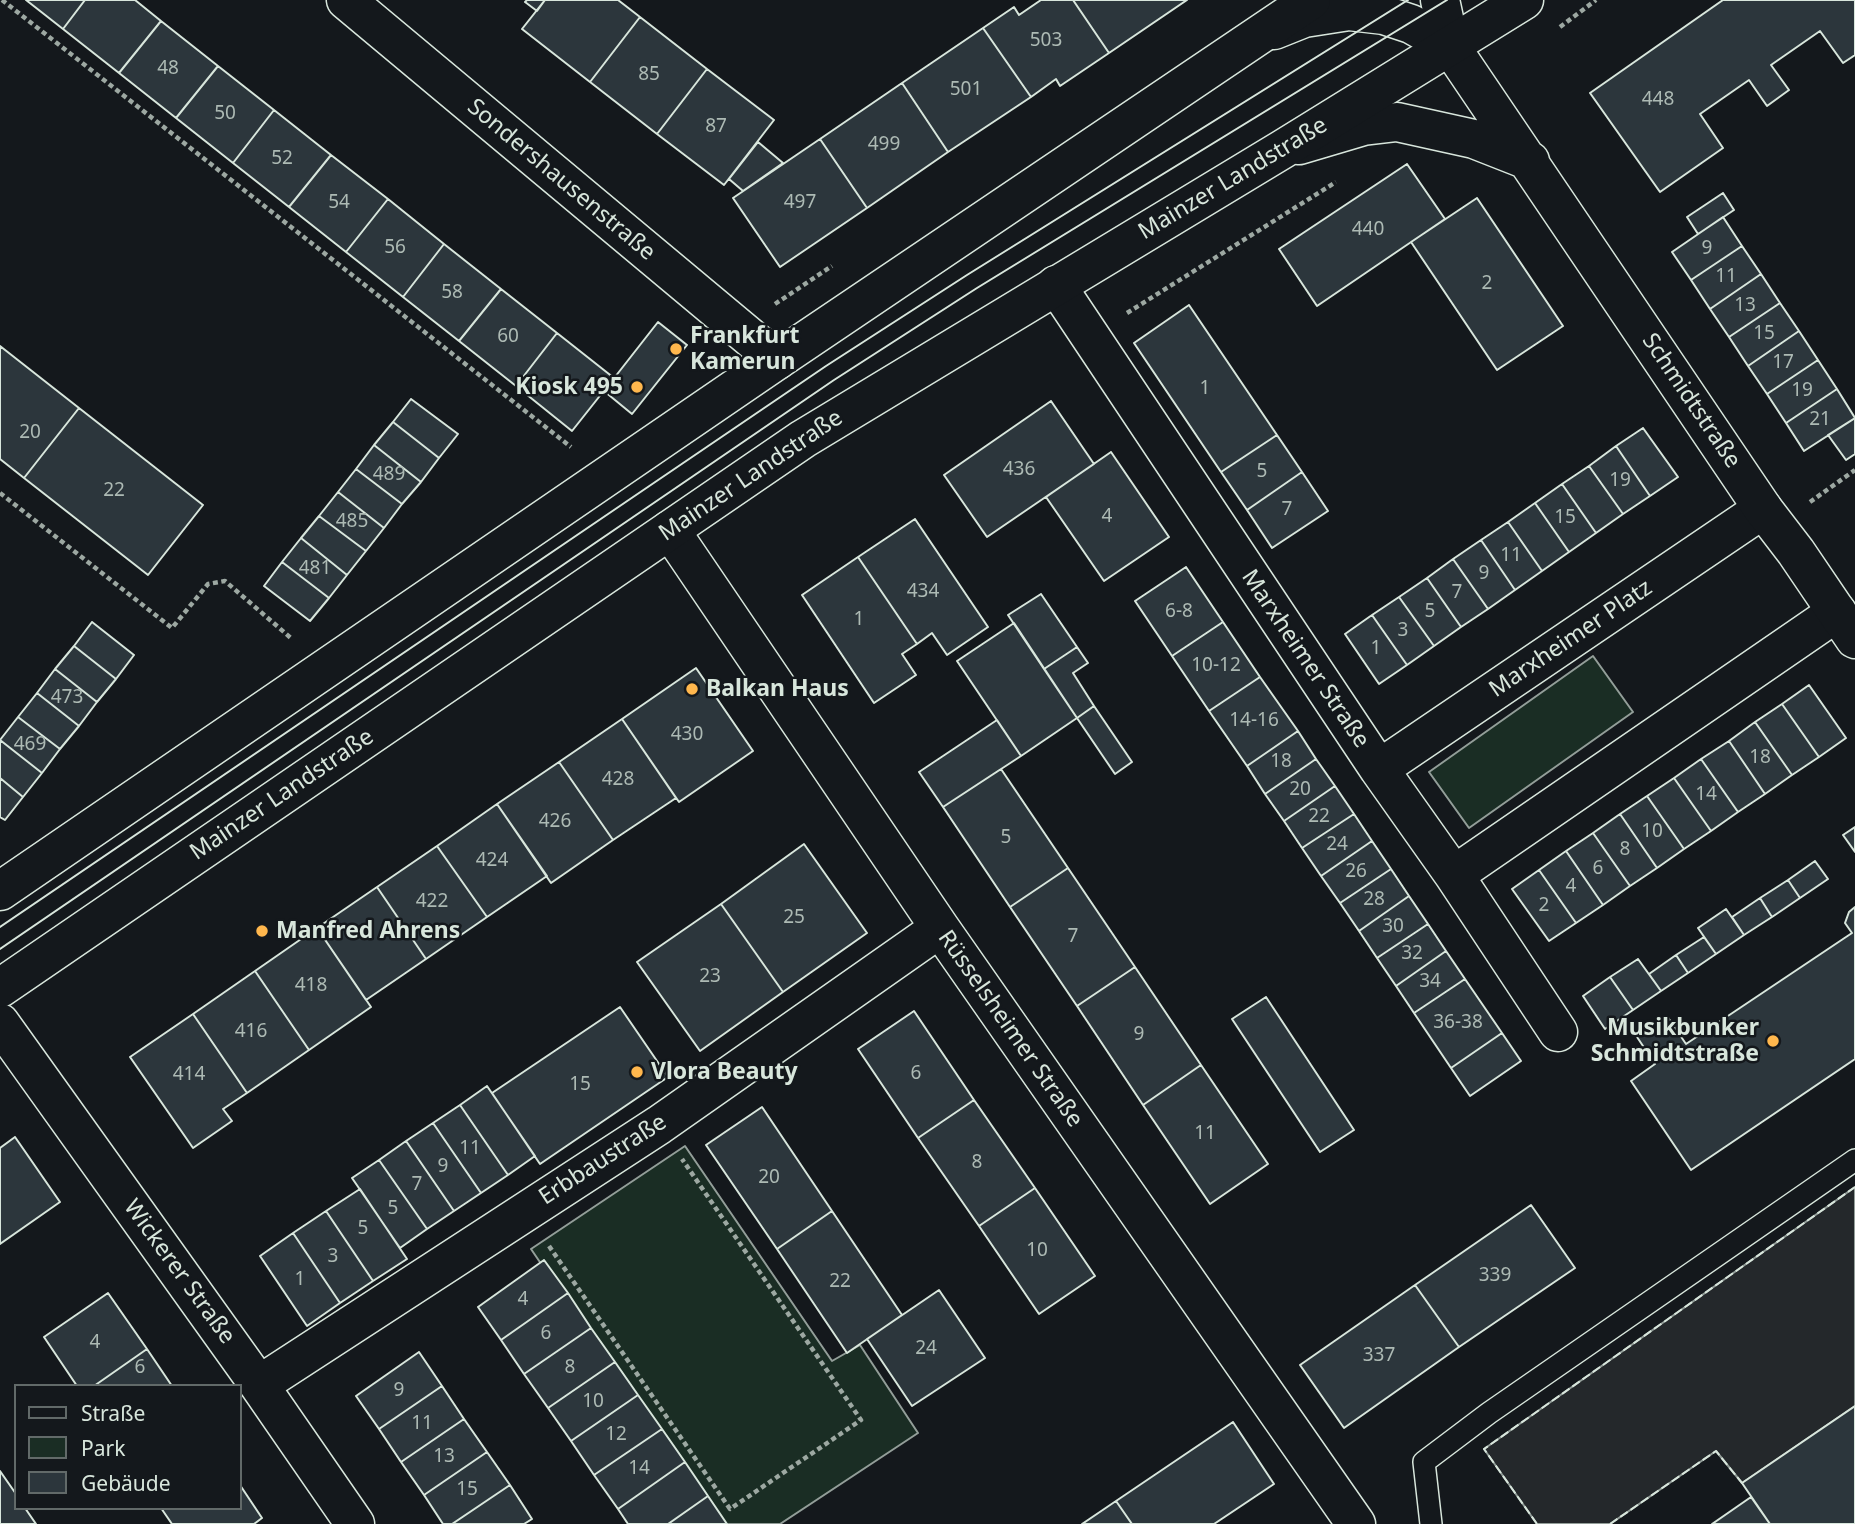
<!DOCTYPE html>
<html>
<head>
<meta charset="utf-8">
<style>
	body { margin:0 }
	#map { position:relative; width:1855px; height:1524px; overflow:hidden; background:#14181c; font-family:"Noto Sans",sans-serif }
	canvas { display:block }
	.legend { position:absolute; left:14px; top:1384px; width:228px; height:126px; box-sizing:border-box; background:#14181c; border:2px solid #626a69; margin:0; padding:9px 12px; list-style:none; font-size:21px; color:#d8e6dc }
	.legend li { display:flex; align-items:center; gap:14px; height:35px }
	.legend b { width:35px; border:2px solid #626a69 }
</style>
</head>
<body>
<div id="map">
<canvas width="1855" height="1524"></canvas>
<ul class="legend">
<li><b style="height:9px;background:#14181c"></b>Straße</li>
<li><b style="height:19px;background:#1a2d24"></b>Park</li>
<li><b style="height:19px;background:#2c363c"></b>Gebäude</li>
</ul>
</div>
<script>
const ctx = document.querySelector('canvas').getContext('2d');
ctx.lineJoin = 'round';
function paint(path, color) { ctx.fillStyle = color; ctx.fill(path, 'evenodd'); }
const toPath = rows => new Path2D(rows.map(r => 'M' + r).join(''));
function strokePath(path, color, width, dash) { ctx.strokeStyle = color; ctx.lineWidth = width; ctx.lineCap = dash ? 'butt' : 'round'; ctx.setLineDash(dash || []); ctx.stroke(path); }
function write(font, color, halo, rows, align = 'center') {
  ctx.font = font + ' "Noto Sans",sans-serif'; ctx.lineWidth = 5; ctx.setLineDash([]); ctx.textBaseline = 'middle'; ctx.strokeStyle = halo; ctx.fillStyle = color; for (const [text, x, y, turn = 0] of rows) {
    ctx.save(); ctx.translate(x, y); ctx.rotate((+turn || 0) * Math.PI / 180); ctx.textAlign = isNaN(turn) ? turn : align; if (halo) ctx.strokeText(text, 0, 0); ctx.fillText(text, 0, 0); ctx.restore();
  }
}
const green = toPath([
	[1593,656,1633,712,1469,828,1429,772,1593,656],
	[685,1146,832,1361,860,1345,918,1433,780,1524,718,1524,531,1249,685,1146]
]);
paint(green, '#1a2d24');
strokePath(green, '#939e99', 2);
const parking = toPath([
	[1855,1187,1855,1406,1742,1483,1716,1451,1610,1524,1537,1524,1484,1449,1855,1187]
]);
paint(parking, '#24282b');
strokePath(parking, '#939e99', 2);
const building = toPath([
	[26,0,85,0,63,29,26,0],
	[85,0,135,0,161,21,119,73,63,29,85,0],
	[527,0,545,0,537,11,525,2,527,0],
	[545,0,618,0,640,17,590,82,522,29,545,0],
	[1041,0,1073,0,1109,53,1060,86,1056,79,1031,97,983,28,1014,7,1019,15,1041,0],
	[1073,0,1187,0,1109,53,1073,0],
	[1723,0,1855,0,1855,55,1843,63,1820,31,1771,65,1789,90,1767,106,1749,80,1700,114,1723,148,1660,192,1590,93,1723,0],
	[640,17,707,69,657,134,590,82,640,17],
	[161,21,218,66,176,118,119,73,161,21],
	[983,28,1031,97,948,152,902,83,983,28],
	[218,66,274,110,233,163,176,118,218,66],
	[707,69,774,120,724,185,657,134,707,69],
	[902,83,948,152,867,208,820,139,902,83],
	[274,110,331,155,289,207,233,163,274,110],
	[820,139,867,208,780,267,733,198,820,139],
	[758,142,783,163,743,191,729,179,758,142],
	[331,155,388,199,346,252,289,207,331,155],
	[1407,164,1445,219,1317,306,1279,249,1407,164],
	[1723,193,1734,210,1698,234,1687,217,1723,193],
	[1477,198,1563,326,1497,370,1411,242,1477,198],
	[388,199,444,244,403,297,346,252,388,199],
	[1723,217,1742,246,1691,280,1672,252,1723,217],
	[444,244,501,289,459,341,403,297,444,244],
	[1742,246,1761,274,1710,309,1691,280,1742,246],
	[1761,274,1780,303,1729,337,1710,309,1761,274],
	[501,289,557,333,516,386,459,341,501,289],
	[1780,303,1799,331,1748,366,1729,337,1780,303],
	[1189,305,1277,435,1221,472,1134,343,1189,305],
	[658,322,687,345,632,414,604,391,658,322],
	[1799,331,1818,360,1767,394,1748,366,1799,331],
	[557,333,614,378,572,431,516,386,557,333],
	[0,346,79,408,24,478,0,459,0,346],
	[1818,360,1837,389,1786,423,1767,394,1818,360],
	[1837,389,1855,418,1804,451,1786,423,1837,389],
	[411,399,458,434,439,458,393,422,411,399],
	[1051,401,1094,464,987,537,944,475,1051,401],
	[79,408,203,505,148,575,24,478,79,408],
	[1855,418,1855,454,1846,460,1828,435,1855,418],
	[393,422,439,458,421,482,374,445,393,422],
	[1643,428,1678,477,1650,496,1616,446,1643,428],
	[1277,435,1302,472,1247,510,1221,472,1277,435],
	[374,445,421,482,402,504,356,469,374,445],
	[1616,446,1650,496,1623,514,1589,466,1616,446],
	[1111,452,1169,537,1104,581,1046,497,1111,452],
	[1589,466,1623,514,1596,533,1562,484,1589,466],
	[356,469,402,504,384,528,338,492,356,469],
	[1302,472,1328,511,1272,548,1247,510,1302,472],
	[1562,484,1596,533,1569,552,1535,503,1562,484],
	[338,492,384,528,366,551,319,516,338,492],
	[1535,503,1569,552,1542,571,1508,522,1535,503],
	[319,516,366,551,347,575,301,538,319,516],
	[915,519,988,627,947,655,932,633,917,644,858,557,915,519],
	[1508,522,1542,571,1515,590,1481,540,1508,522],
	[301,538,347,575,329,598,282,562,301,538],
	[1481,540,1515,590,1488,609,1453,559,1481,540],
	[858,557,917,644,902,654,916,675,874,703,802,595,858,557],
	[1453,559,1488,609,1461,627,1427,578,1453,559],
	[282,562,329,598,310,621,264,586,282,562],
	[1186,567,1223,622,1172,656,1135,601,1186,567],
	[1427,578,1461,627,1434,646,1399,597,1427,578],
	[1041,594,1077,647,1044,669,1008,615,1041,594],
	[1399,597,1434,646,1407,665,1372,615,1399,597],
	[1372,615,1407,665,1379,684,1345,634,1372,615],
	[92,622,134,655,116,679,74,646,92,622],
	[1223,622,1260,677,1209,711,1172,656,1223,622],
	[1014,623,1077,718,1021,756,957,661,1014,623],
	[74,646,116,679,97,702,55,669,74,646],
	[1077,647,1088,663,1073,673,1094,706,1077,718,1044,669,1077,647],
	[696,668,753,751,679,802,622,719,696,668],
	[55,669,97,702,79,726,37,693,55,669],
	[1260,677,1298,731,1247,766,1209,711,1260,677],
	[1809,685,1846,738,1819,757,1782,704,1809,685],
	[37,693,79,726,60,749,18,717,37,693],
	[1782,704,1819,757,1792,775,1755,722,1782,704],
	[1094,706,1132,762,1115,774,1077,718,1094,706],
	[18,717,60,749,42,773,0,740,18,717],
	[622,719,676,798,613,840,559,762,622,719],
	[997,720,1021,756,943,807,919,772,997,720],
	[1755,722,1792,775,1765,794,1729,741,1755,722],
	[1298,731,1316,759,1265,794,1247,766,1298,731],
	[0,740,42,773,23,797,0,778,0,740],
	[1729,741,1765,794,1738,812,1701,759,1729,741],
	[1316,759,1335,786,1284,821,1265,794,1316,759],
	[1701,759,1738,812,1711,831,1674,778,1701,759],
	[559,762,613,840,551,883,497,804,559,762],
	[1001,769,1068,868,1010,907,943,807,1001,769],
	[0,778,23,797,5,820,0,817,0,778],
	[1674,778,1711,831,1684,849,1647,796,1674,778],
	[1335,786,1354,814,1302,848,1284,821,1335,786],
	[1647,796,1684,849,1657,868,1620,814,1647,796],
	[497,804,547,876,487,917,437,846,497,804],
	[1354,814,1372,841,1321,876,1302,848,1354,814],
	[1620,814,1657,868,1630,886,1593,833,1620,814],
	[1855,827,1855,852,1843,835,1855,827],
	[1593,833,1630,886,1603,905,1566,851,1593,833],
	[1372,841,1391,869,1340,903,1321,876,1372,841],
	[804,844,867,933,783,992,721,904,804,844],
	[437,846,487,917,426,959,377,887,437,846],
	[1566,851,1603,905,1576,923,1539,870,1566,851],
	[1815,861,1828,879,1800,898,1788,880,1815,861],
	[1068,868,1135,967,1077,1006,1010,907,1068,868],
	[1391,869,1409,896,1359,931,1340,903,1391,869],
	[1539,870,1576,923,1549,941,1512,889,1539,870],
	[1788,880,1800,898,1772,917,1760,898,1788,880],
	[377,887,426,959,366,1000,317,928,377,887],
	[1409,896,1428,924,1377,958,1359,931,1409,896],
	[1760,898,1772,917,1744,935,1732,917,1760,898],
	[721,904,783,992,700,1051,637,962,721,904],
	[1855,907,1855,1059,1691,1170,1631,1081,1655,1064,1637,1037,1667,1016,1686,1044,1852,933,1845,923,1849,912,1855,907],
	[1726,909,1744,935,1716,954,1698,928,1726,909],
	[1428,924,1446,951,1396,986,1377,958,1428,924],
	[317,928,371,1007,309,1050,255,971,317,928],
	[1704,937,1716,954,1688,973,1676,955,1704,937],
	[1446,951,1465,979,1414,1013,1396,986,1446,951],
	[1676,955,1688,973,1661,991,1649,974,1676,955],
	[1638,959,1661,991,1633,1010,1610,977,1638,959],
	[1135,967,1201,1065,1143,1105,1077,1006,1135,967],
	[255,971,309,1050,247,1093,193,1014,255,971],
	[1610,977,1633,1010,1605,1029,1583,996,1610,977],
	[1465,979,1502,1033,1451,1068,1414,1013,1465,979],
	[1266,997,1354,1130,1320,1152,1232,1019,1266,997],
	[620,1007,668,1077,540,1164,492,1093,620,1007],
	[914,1011,974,1100,918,1138,858,1049,914,1011],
	[193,1014,247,1093,223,1109,232,1121,193,1148,130,1057,193,1014],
	[1502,1033,1521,1061,1470,1096,1451,1068,1502,1033],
	[1201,1065,1268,1164,1210,1204,1143,1105,1201,1065],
	[487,1086,535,1156,508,1175,460,1105,487,1086],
	[974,1100,1035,1188,979,1226,918,1138,974,1100],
	[460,1105,508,1175,481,1193,433,1123,460,1105],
	[762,1107,832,1211,777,1249,706,1145,762,1107],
	[433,1123,481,1193,454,1211,406,1141,433,1123],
	[15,1137,60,1202,0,1244,0,1148,15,1137],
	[406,1141,454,1211,427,1229,379,1160,406,1141],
	[379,1160,427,1229,400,1248,352,1178,379,1160],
	[1035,1188,1095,1276,1039,1314,979,1226,1035,1188],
	[360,1189,407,1259,373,1281,326,1211,360,1189],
	[1531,1205,1575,1268,1459,1347,1415,1285,1531,1205],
	[326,1211,373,1281,340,1303,293,1233,326,1211],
	[832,1211,902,1315,847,1353,777,1249,832,1211],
	[293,1233,340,1303,307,1326,260,1256,293,1233],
	[544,1260,568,1293,501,1340,478,1307,544,1260],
	[1415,1285,1459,1347,1344,1428,1300,1365,1415,1285],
	[939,1290,985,1358,912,1406,867,1339,939,1290],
	[108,1293,147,1349,94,1386,77,1386,44,1337,108,1293],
	[568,1293,591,1328,524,1374,501,1340,568,1293],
	[591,1328,615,1362,548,1408,524,1374,591,1328],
	[147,1349,172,1386,94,1386,147,1349],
	[419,1352,442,1386,379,1429,356,1396,419,1352],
	[615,1362,638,1395,571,1441,548,1408,615,1362],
	[442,1386,464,1419,401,1462,379,1429,442,1386],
	[638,1395,662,1429,594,1475,571,1441,638,1395],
	[1855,1406,1855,1524,1770,1524,1742,1483,1855,1406],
	[464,1419,487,1452,424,1495,401,1462,464,1419],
	[1233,1422,1274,1484,1214,1524,1132,1524,1116,1501,1233,1422],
	[662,1429,685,1462,618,1509,594,1475,662,1429],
	[487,1452,510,1485,452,1524,443,1524,424,1495,487,1452],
	[685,1462,708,1496,668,1524,628,1524,618,1509,685,1462],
	[0,1471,16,1494,16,1508,25,1508,36,1524,0,1524,0,1471],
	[240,1485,262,1518,254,1524,172,1524,161,1508,240,1508,240,1485],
	[510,1485,532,1519,524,1524,452,1524,510,1485],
	[708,1496,727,1524,668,1524,708,1496],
	[1751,1497,1770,1524,1712,1524,1751,1497],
	[1116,1501,1132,1524,1082,1524,1116,1501]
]);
paint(building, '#2c363c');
strokePath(building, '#d8e6dc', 2);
const lane = toPath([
	[1431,1524,1424,1462,1489,1413,1855,1160]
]);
const street = toPath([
	[346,0,777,360],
	[1056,285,1379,769,1454,875,1558,1032],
	[670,530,940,928,1356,1524],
	[1379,769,1763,509],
	[1454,875,1837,612],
	[0,1023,259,1385,355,1524],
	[259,1385,659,1125,940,928]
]);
const secondary = toPath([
	[1440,0,1450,46,1763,509,1796,552,1855,639],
	[1274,30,1304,18,1349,11,1384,15,1411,24,1450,46],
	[1299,145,1363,126,1397,122,1474,139,1530,161]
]);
const primary = toPath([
	[0,891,777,360,1311,0],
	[0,988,803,439,1283,149,1524,0]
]);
strokePath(lane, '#d8e6dc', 24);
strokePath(street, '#d8e6dc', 41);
strokePath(secondary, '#d8e6dc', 41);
strokePath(primary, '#d8e6dc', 41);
strokePath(toPath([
	[2,0,571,447],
	[1560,27,1596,0],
	[775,304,832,266],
	[1127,313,1336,182],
	[0,493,172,628,208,584,225,581,292,639],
	[1810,502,1855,470],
	[549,1246,730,1509,861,1420,682,1159]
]), '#9da8a2', 4.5, [5, 3.5]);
strokePath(lane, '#14181c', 21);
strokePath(street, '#14181c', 38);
strokePath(secondary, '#14181c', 38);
strokePath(primary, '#14181c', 38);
strokePath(toPath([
	[0,927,826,366,967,275,1408,0],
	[0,949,834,380,977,288,1447,0]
]), '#d8e6dc', 2);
strokePath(toPath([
	[1537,1524,1484,1449,1855,1187],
	[1610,1524,1716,1451,1742,1483]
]), '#d8e6dc', 2, [9, 3.5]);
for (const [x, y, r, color] of [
	[676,349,7,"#ffb74d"],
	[637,387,7,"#ffb74d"],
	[692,689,7,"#ffb74d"],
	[262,931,7,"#ffb74d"],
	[1773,1041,7,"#ffb74d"],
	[637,1072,7,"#ffb74d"]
]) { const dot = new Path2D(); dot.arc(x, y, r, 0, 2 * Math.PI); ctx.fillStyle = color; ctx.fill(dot); strokePath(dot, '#14181c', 2.5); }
write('19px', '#adbab4', null, [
	["503",1046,41],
	["48",168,69],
	["85",649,75],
	["501",966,90],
	["448",1658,100],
	["50",225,114],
	["87",716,127],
	["499",884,145],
	["52",282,159],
	["54",339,203],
	["497",800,203],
	["440",1368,230],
	["56",395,248],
	["9",1707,249],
	["11",1726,277],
	["2",1487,284],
	["58",452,293],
	["13",1745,306],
	["15",1764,334],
	["60",508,337],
	["17",1783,363],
	["1",1205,389],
	["19",1802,391],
	["21",1820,420],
	["20",30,433],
	["436",1019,470],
	["5",1262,472],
	["489",389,475],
	["19",1620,481],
	["22",114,491],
	["7",1287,510],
	["4",1107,517],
	["15",1565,518],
	["485",352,522],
	["11",1511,556],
	["481",315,569],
	["9",1484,574],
	["434",923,592],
	["7",1457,593],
	["6-8",1179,612],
	["5",1430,612],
	["1",859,620],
	["3",1403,631],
	["1",1376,649],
	["10-12",1216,666],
	["473",67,698],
	["14-16",1254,721],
	["430",687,735],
	["469",30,745],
	["18",1760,758],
	["18",1281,762],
	["428",618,780],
	["20",1300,790],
	["14",1706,795],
	["22",1319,817],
	["426",555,822],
	["10",1652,832],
	["5",1006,838],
	["24",1337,845],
	["8",1625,850],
	["424",492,861],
	["6",1598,869],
	["26",1356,872],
	["4",1571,887],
	["28",1374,900],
	["422",432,902],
	["2",1544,906],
	["25",794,918],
	["30",1393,927],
	["7",1073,937],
	["32",1412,954],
	["23",710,977],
	["34",1430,982],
	["418",311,986],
	["36-38",1458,1023],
	["416",251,1032],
	["9",1139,1035],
	["6",916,1074],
	["414",189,1075],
	["15",580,1085],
	["11",1205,1134],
	["11",470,1149],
	["8",977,1163],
	["9",443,1167],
	["20",769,1178],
	["7",417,1185],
	["5",393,1209],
	["5",363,1229],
	["10",1037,1251],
	["3",333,1257],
	["339",1495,1276],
	["1",300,1280],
	["22",840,1282],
	["4",523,1300],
	["6",546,1334],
	["4",95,1343],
	["24",926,1349],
	["337",1379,1356],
	["6",140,1368],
	["8",570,1368],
	["9",399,1391],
	["10",593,1402],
	["11",422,1424],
	["12",616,1435],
	["13",444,1457],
	["14",639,1469],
	["15",467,1490]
]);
write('23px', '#d8e6dc', '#14181c', [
	["Mainzer Landstraße",1233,179,-31],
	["Sondershausenstraße",561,180,40],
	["Schmidtstraße",1691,401,56],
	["Mainzer Landstraße",751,476,-34],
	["Marxheimer Platz",1571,639,-34],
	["Marxheimer Straße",1305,659,56],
	["Mainzer Landstraße",282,795,-34],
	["Rüsselsheimer Straße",1010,1029,55],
	["Erbbaustraße",603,1160,-33],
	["Wickerer Straße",179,1272,54]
]);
write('bold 23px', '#d8e6dc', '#14181c', [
	["Frankfurt",690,336],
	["Kamerun",690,362],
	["Kiosk 495",623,387,"right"],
	["Balkan Haus",706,689],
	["Manfred Ahrens",276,931],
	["Musikbunker",1759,1028,"right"],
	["Schmidtstraße",1759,1054,"right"],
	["Vlora Beauty",651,1072]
], 'left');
</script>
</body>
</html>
